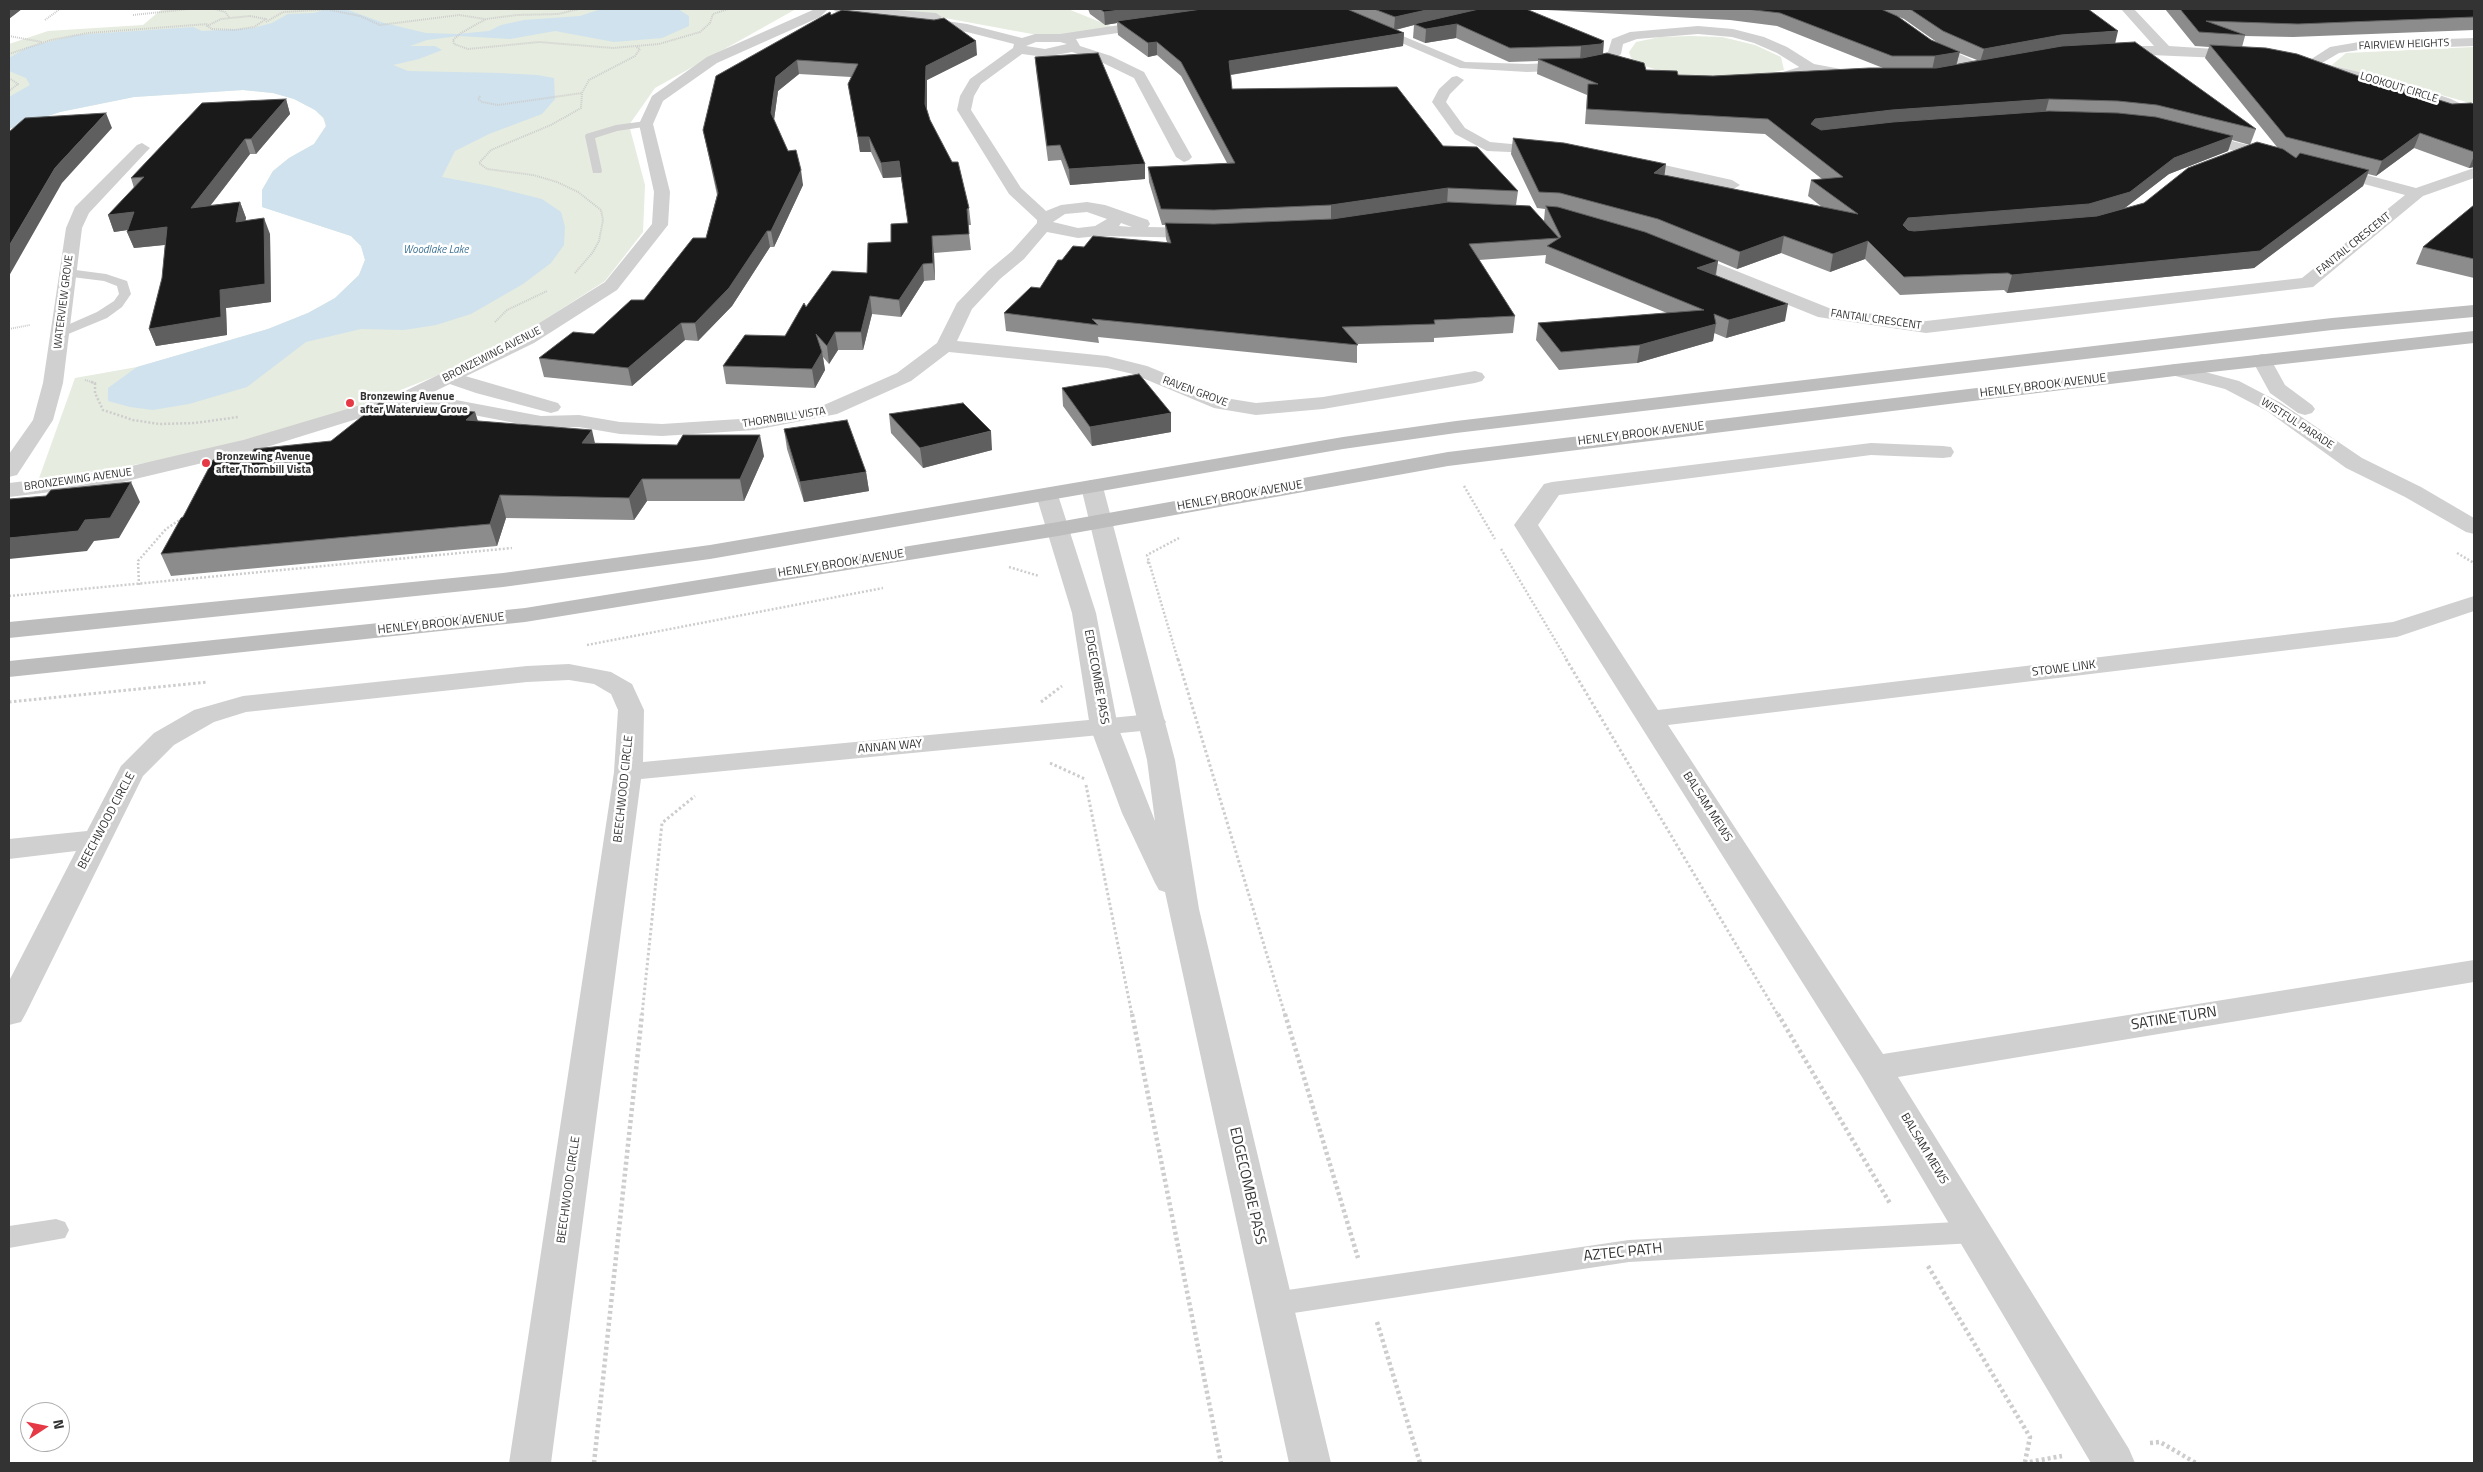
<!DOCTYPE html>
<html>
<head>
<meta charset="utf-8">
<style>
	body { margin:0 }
	#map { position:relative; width:2483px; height:1472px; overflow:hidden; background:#fff; font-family:"Titillium Web",sans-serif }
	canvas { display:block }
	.frame { position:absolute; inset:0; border:10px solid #333; pointer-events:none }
	.north { position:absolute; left:20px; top:1402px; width:50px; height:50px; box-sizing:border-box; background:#fff; border:1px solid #adadad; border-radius:50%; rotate:79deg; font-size:14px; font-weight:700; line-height:20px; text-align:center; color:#333 }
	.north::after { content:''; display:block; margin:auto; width:18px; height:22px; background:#e63946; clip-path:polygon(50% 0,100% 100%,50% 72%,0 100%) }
</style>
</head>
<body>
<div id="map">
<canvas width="2483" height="1472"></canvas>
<div class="frame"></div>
<div class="north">N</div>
</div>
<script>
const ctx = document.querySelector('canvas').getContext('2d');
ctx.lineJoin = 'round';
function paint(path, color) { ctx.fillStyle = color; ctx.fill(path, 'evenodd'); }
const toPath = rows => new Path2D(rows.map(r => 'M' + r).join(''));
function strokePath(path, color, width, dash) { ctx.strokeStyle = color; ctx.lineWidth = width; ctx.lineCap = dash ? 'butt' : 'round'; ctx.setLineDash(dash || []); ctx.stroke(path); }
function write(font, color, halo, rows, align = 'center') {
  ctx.font = font + ' "Titillium Web",sans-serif'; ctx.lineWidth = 5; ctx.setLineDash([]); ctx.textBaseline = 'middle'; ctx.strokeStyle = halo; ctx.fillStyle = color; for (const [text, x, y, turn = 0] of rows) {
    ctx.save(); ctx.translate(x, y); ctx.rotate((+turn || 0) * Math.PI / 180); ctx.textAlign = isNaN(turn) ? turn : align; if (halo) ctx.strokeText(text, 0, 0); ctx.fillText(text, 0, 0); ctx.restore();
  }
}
paint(toPath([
	[162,9,796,9,655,88,629,125,645,185,643,232,605,281,493,353,356,408,187,456,38,481,75,378,137,367,268,329,308,313,335,298,359,275,365,260,361,246,351,236,262,207,262,190,273,171,289,158,314,144,326,126,323,118,315,110,294,99,273,93,243,90,134,97,60,112,9,129,9,44,48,31,143,25],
	[846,9,1068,9,1115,28,1052,36,1032,34,934,16],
	[1691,36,1722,37,1755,45,1781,57,1784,70,1749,77,1713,78,1667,73,1645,66,1631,58,1629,52,1636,42,1660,37],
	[2474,47,2474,104,2332,65,2346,53]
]), '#e6ecdf');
paint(toPath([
	[326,9,348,10,384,23,426,33,457,34,489,31,501,25,524,20,580,16,601,9,678,9,689,16,689,26,662,38,614,42,555,31,510,39,459,36,427,40,410,46,435,46,442,50,419,59,393,65,408,71,500,73,537,75,554,78,555,99,542,114,489,134,455,151,442,177,490,186,542,199,561,212,565,227,564,245,551,263,523,284,471,314,436,325,404,330,361,329,306,342,247,387,189,404,153,410,130,407,108,401,108,388,137,367,268,329,308,313,335,298,359,275,365,260,361,246,351,236,262,207,262,190,273,171,289,158,314,144,326,126,324,118,315,110,294,99,273,93,243,90,134,97,60,112,9,129,9,97,30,85,26,78,9,71,9,58,28,47,76,35,193,27,202,31,253,28,272,23,288,14,314,13]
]), '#cfe2ee');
strokePath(toPath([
	[215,9,225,12,229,17],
	[579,9,558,14,517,15,486,19,461,33,453,40,454,44,468,49,539,42,613,48,659,44,700,32,710,23,713,14,728,9],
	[330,10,360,16,380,25,459,15,485,19],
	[133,15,189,9],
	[250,16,266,19,254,27,235,30,212,29,207,26,221,19,250,16],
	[45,20,60,9],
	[266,22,283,12,335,9],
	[9,36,42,42],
	[9,54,51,40,88,33,208,24],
	[9,78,18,84,9,91],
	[480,96,478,99,482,102,498,105,582,93],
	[575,273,593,252,599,241,603,220,601,210,578,192,557,182,533,175,487,169,479,163,491,150,551,125,581,108,582,93,589,80,635,56,640,49,636,47],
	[495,322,507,310,547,291],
	[9,329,30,325],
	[85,380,95,383]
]), '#cdcdcd', 2, [1, 1]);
strokePath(toPath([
	[91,382,95,383,95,393,103,410,133,420,159,424,195,423,238,417],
	[1464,486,1495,539],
	[1501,549,1567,660],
	[2457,553,2474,563],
	[1149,562,1178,660],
	[1147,563,1149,562,1147,555,1179,538],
	[1009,567,1039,576],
	[139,585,138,561,166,529,181,519],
	[9,596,512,548],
	[587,645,883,588]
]), '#cdcdcd', 2.5, [2, 2]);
strokePath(toPath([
	[1178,659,1285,1015],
	[1566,659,1778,1015],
	[9,702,207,682],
	[1041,702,1062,686],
	[1050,763,1085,779],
	[1086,785,1132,1015],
	[642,1015,662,823,695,796]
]), '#cdcdcd', 3, [2.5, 2.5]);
strokePath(toPath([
	[1132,1014,1221,1463],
	[1285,1014,1358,1258],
	[1778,1014,1891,1205],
	[1928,1266,2030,1437,2025,1462],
	[1377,1322,1420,1463],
	[2150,1443,2160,1442,2196,1463],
	[594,1463,642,1014],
	[2024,1463,2062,1456]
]), '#cdcdcd', 4.5, [3, 3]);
paint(toPath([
	[1809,64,1812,65,1812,69,1769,81,1764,78,1809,64],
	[646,121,651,124,650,126,617,131,595,138,602,171,601,173,593,173,585,136,586,134,616,125,646,121],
	[68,269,106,274,127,281,131,294,122,307,107,318,61,337,56,336,54,333,56,330,97,312,114,301,119,294,117,286,104,281,64,276,62,273,68,269],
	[56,1219,65,1222,69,1230,65,1238,9,1248,9,1226,56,1219],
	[1974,1221,1983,1224,1987,1232,1983,1240,1974,1243,1629,1262,1274,1316,1265,1312,1261,1304,1265,1296,1274,1292,1629,1240,1974,1221]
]), '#d0d0d0');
paint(toPath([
	[832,9,881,9,936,13,942,17,939,20,967,24,1022,38,1035,34,1060,34,1153,20,1159,24,1153,28,1076,39,1080,46,1111,56,1144,72,1192,157,1189,160,1184,162,1176,157,1134,78,1101,62,1072,52,1045,57,1022,54,981,84,974,96,971,110,1021,188,1046,211,1061,205,1087,202,1105,205,1148,220,1150,224,1148,227,1203,228,1209,229,1212,233,1209,237,1203,238,1099,236,1078,238,1047,232,1024,259,1000,279,972,309,957,341,1107,356,1147,366,1225,398,1256,403,1323,397,1475,371,1482,373,1485,377,1482,381,1475,383,1323,409,1256,415,1214,408,1133,374,1107,368,949,352,911,381,837,414,755,430,662,436,620,434,579,427,541,428,401,401,398,397,401,393,408,391,541,416,579,415,620,422,662,424,755,418,824,405,897,373,937,343,957,303,988,271,1012,251,1037,223,1037,220,1009,194,957,110,960,96,970,79,1013,48,1014,44,967,32,918,25,914,24,913,19,838,13,832,9],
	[1036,42,1060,42,1067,44,1045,49,1026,46,1036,42],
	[1087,212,1107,219,1095,226,1078,228,1053,222,1065,214,1087,212],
	[1121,223,1132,227,1119,226,1121,223],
	[1322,9,1338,9,1465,62,1527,64,1580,62,1600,59,1608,52,1612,39,1630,32,1698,26,1733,29,1764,37,1787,47,1814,64,1857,72,1864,76,1857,80,1804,70,1777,53,1754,43,1732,37,1698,34,1637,39,1623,44,1621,54,1609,65,1580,70,1527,72,1460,68,1322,9],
	[2121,9,2134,9,2169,46,2245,51,2252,55,2245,59,2103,53,2101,50,2108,46,2154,46,2121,9],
	[2474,38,2474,46,2359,50,2339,53,2322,63,2400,82,2451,99,2474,110,2474,119,2441,105,2390,88,2314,68,2304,68,2302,65,2330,47,2359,42,2474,38],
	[1926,39,1986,66,1988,69,1981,73,1976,72,1921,46,1919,43,1926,39],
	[1457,76,1464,80,1450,94,1446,102,1465,128,1490,142,1554,148,1557,151,1554,154,1487,151,1455,134,1432,102,1439,89,1452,77,1457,76],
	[2193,131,2283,154,2286,157,2278,162,2188,139,2185,136,2193,131],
	[142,143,150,148,147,151,89,213,82,228,63,383,53,420,17,475,9,477,9,454,33,420,43,383,66,228,75,207,137,145,142,143],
	[1628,157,1732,180,1740,185,1732,190,1622,165,1620,162,1622,159,1628,157],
	[2329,165,2416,188,2474,168,2474,178,2423,196,2313,287,1926,333,1818,317,1677,260,1674,256,1677,252,1689,252,1829,308,1926,321,2302,278,2405,195,2323,173,2321,170,2323,167,2329,165],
	[2262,354,2269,356,2285,385,2312,405,2315,409,2312,413,2305,415,2298,413,2270,393,2252,360,2255,356,2262,354],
	[2175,364,2239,381,2281,403,2362,458,2421,487,2474,518,2474,534,2466,532,2405,497,2346,468,2267,411,2225,389,2168,374,2165,370,2168,366,2175,364],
	[448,371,558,403,561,407,558,411,551,413,476,393,441,381,438,377,441,373,448,371],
	[1871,443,1943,446,1951,447,1954,452,1951,457,1943,458,1871,455,1559,495,1538,525,1658,710,2393,622,2474,596,2474,611,2397,637,1668,725,1883,1054,2474,960,2474,982,1898,1077,2129,1449,2135,1463,2091,1463,1862,1077,1514,525,1544,484,1552,482,1871,443],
	[569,664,611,672,632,684,644,710,643,762,1152,714,1162,716,1166,722,1162,728,1152,730,641,779,551,1463,509,1463,614,772,618,710,611,694,594,684,569,680,527,682,246,712,214,722,174,745,143,776,26,1013,21,1022,9,1025,9,981,76,851,9,859,9,839,87,831,121,766,154,733,194,710,243,696,527,666,569,664]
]), '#d0d0d0');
paint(toPath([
	[815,9,828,9,820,17,717,63,663,101,653,124,670,192,668,225,617,290,534,343,415,401,257,450,110,485,9,497,9,483,110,471,243,440,401,393,520,335,605,282,652,224,654,192,639,124,652,96,707,57,815,9],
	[1092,480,1100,482,1103,487,1175,760,1199,909,1331,1463,1289,1463,1165,892,1159,890,1155,883,1122,813,1090,727,1072,613,1036,495,1039,490,1047,488,1055,490,1058,495,1096,613,1118,727,1155,821,1147,760,1081,487,1084,482,1092,480]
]), '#d0d0d0');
paint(toPath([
	[2474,305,2474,317,2332,330,1456,433,1343,449,710,559,503,587,9,638,9,622,503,573,710,545,1343,437,1456,421,2332,318,2474,305],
	[2474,331,2474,343,2175,376,1448,466,1058,536,525,622,9,677,9,661,525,608,1058,522,1448,452,2175,364,2474,331]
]), '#bdbdbd');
paint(toPath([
	[1088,9,1526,9,1603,54,1646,70,1678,75,1713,76,1883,68,1777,26,1730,20,1528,9,2088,9,2115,43,2256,129,2250,145,2277,147,2205,58,2209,47,2195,46,2165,9,2474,9,2474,30,2293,37,2245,36,2242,47,2452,104,2474,104,2474,167,2469,168,2414,148,2376,176,2368,174,2363,186,2254,268,2007,293,2004,290,1900,295,1865,259,1830,272,1781,253,1737,269,1718,261,1716,276,1785,321,1726,338,1714,333,1713,341,1637,363,1559,370,1536,340,1538,323,1667,313,1545,263,1546,255,1479,260,1515,316,1513,333,1434,338,1434,342,1357,344,1357,363,1098,337,1099,343,1006,331,1004,313,1040,288,1062,260,1084,247,1167,242,1166,239,1165,225,1162,225,1149,182,1148,167,1227,163,1181,76,1157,55,1148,57,1118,35,1117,23,1105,25,1090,14],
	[1899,17,1904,19,1938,43,1931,40],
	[1414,25,1413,38,1425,43,1456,38,1509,62,1538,61,1537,74,1587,95,1585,124,1765,134,1822,179,1811,180,1808,196,1822,207,1665,175,1513,138,1511,154,1537,208,1545,209,1544,221,1516,205,1518,191,1443,146,1232,89,1231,75,1403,46,1404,33,1396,30],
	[1959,53,1977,60,1957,64],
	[2232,140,2250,145,2144,203,2123,209,2169,174,2228,151],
	[831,15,977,55,927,80,927,110,930,120,969,208,971,225,968,225,971,250,934,253,935,280,924,281,901,317,872,314,863,350,838,350,829,364,823,357,825,370,815,388,726,384,723,366,785,336,806,307,867,273,891,242,908,223,901,177,883,178,871,152,860,152,848,84,851,77,799,74,778,91,774,120,803,185,774,247,770,247,732,306,698,341,685,340,632,386,544,377,539,358,594,334,644,300,706,238,717,195,703,130],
	[1035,57,1145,164,1145,179,1070,185,1061,160,1048,161,1036,70],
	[286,99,290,114,256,154,250,154,211,205,240,202,246,218,245,221,270,234,271,302,226,308,227,335,156,346,149,329,162,278,165,245,134,248,127,232,128,230,114,232,108,215,134,188,131,178],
	[2474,205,2474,278,2416,264,2423,247],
	[1062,388,1171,413,1171,432,1092,446,1063,406],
	[475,412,478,421,595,443,764,456,744,501,647,501,634,520,506,518,497,546,171,576,161,554,183,517,250,457,331,441],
	[889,414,992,450,923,468,891,433],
	[784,429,866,472,869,491,804,502,787,449]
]), '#8c8c8c');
paint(toPath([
	[9,9,22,9,9,19],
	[1129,9,1213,9,1117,21,1117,23,1105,25,1104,12],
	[1431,9,1485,9,1414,24,1414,25,1394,30,1395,17],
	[1457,24,1456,38,1425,43,1426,29],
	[2118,31,2115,44,1980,62,1984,49,2061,35],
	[1404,33,1403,46,1229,75,1229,61],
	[976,41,977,55,927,80,927,118,925,104,926,66],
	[1604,41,1603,54,1580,60,1581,46],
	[1157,42,1157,55,1148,57,1148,43],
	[1960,52,1956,65,1932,70,1935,56],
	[797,60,799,74,778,91,773,127,771,113,776,77],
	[286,99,290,114,256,154,251,139],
	[2049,99,2045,114,1812,135,1811,124,1815,119,1892,110],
	[106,113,112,128,62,183,9,276,9,246,55,168],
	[2420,133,2414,148,2376,176,2382,161],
	[2233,136,2228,151,2169,174,2125,208,2084,220,1904,235,1903,225,1908,218,2174,158],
	[858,137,869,137,871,152,860,152],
	[245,139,250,154,196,224,191,208],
	[2474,156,2474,167,2469,168],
	[899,161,901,177,883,178,881,163],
	[1145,164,1145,179,1070,185,1069,169],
	[1666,164,1664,179,1654,173],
	[801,170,803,185,774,247,771,231],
	[2369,170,2363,186,2254,268,2007,293,2012,275],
	[1448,188,1447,204,1331,221,1331,205],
	[240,202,246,218,241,239,236,222],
	[134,212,140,228,114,232,108,215],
	[264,218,270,234,271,302,226,308,227,335,156,346,149,329,220,290],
	[167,227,173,244,134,248,127,232],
	[767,231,770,247,732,306,698,341,695,323],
	[932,236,934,253,935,280,933,263],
	[1784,236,1781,253,1737,269,1740,252],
	[1868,241,1865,259,1830,272,1833,254],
	[1718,261,1715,277,1697,268],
	[923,264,924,281,901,317,899,300],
	[870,296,872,314,863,350,861,332],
	[1788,304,1785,321,1726,338,1729,320],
	[681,323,685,340,632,386,628,368],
	[1716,324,1713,341,1637,363,1640,345],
	[835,332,838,350,829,364,827,346],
	[822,352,825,370,815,388,812,369],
	[475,412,481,433,466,420],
	[1171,413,1171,432,1092,446,1090,427],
	[592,430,597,452,582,443],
	[991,431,992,450,923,468,920,448],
	[760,435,764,456,744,501,740,479],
	[866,472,869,491,804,502,800,482],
	[642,479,647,501,634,520,629,498],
	[131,482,140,502,119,538,94,541,87,551,9,559,9,538,85,520],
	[500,495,506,518,497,546,490,524]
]), '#5f5f5f');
const building = toPath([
	[1100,9,1129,9,1104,12,1100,9],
	[1202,9,1347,9,1404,33,1229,61,1232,89,1397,87,1443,146,1477,147,1518,191,1448,188,1331,205,1214,210,1161,209,1148,167,1235,163,1181,62,1157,42,1148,43,1117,21,1202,9],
	[1374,9,1431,9,1395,17,1374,9],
	[1479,9,1526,9,1604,41,1601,44,1581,46,1510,48,1457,24,1426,29,1414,24,1479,9],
	[1746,9,1881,9,1897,16,1931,40,1960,52,1935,56,1892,56,1780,13,1746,9],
	[1910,9,2088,9,2118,31,2061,35,1984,49,1943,31,1910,9],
	[2180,9,2474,9,2474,17,2298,24,2206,21,2245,35,2199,32,2180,9],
	[842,10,934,20,944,18,976,41,926,66,925,104,930,120,952,162,958,162,969,208,967,209,969,234,932,236,933,263,923,264,899,300,870,296,861,332,835,332,827,346,816,334,822,352,812,369,723,366,745,335,785,336,804,303,806,307,832,271,867,273,868,243,891,242,891,224,908,223,899,161,881,163,869,137,858,137,848,84,858,64,797,60,776,77,771,113,788,151,796,150,801,170,771,231,767,231,729,288,695,323,681,323,628,368,539,358,573,332,594,334,631,300,644,300,693,238,706,238,718,193,703,130,716,76,830,12,831,15,842,10],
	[2135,42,2256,129,2157,105,2118,101,2049,99,1892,110,1815,119,1811,124,1821,130,1893,122,2049,111,2118,113,2156,117,2233,136,2174,158,2130,192,2089,204,1908,218,1903,225,1908,230,1914,231,2097,216,2144,203,2188,168,2257,142,2283,149,2296,158,2300,153,2369,170,2260,251,2012,275,2008,273,1904,277,1868,241,1833,254,1784,236,1740,252,1658,219,1560,193,1539,192,1513,138,1564,143,1666,164,1654,173,1858,214,1811,180,1843,177,1768,119,1587,109,1588,84,1598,84,1538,59,1582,58,1607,53,1644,63,1646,70,1677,71,1678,75,1713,76,1869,68,1936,68,2062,46,2135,42],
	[2210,45,2266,48,2297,54,2392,88,2397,87,2452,104,2471,103,2474,104,2474,152,2420,133,2382,161,2286,137,2210,45],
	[1098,53,1145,164,1069,169,1060,145,1047,146,1035,57,1098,53],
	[286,99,251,139,245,139,191,208,240,202,236,222,264,218,265,284,220,290,221,317,149,329,162,278,167,227,127,232,134,212,108,215,144,177,131,178,202,103,286,99],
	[106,113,55,168,9,246,9,132,25,118,106,113],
	[1448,202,1530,206,1559,238,1469,244,1515,316,1434,320,1435,324,1342,327,1358,345,1092,319,1098,325,1004,313,1031,287,1040,288,1058,260,1062,260,1073,246,1084,247,1093,236,1171,243,1165,223,1214,224,1332,219,1448,202],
	[2474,205,2474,259,2423,247,2474,205],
	[1546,206,1558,207,1645,232,1718,261,1697,268,1788,304,1729,320,1714,314,1716,324,1640,345,1561,352,1538,323,1704,310,1547,246,1561,237,1546,206],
	[1139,374,1171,413,1090,427,1062,388,1139,374],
	[379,403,475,412,466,420,592,430,582,443,677,445,683,435,760,435,740,479,642,479,629,498,500,495,490,524,161,554,181,518,183,517,213,460,250,457,254,449,331,441,379,403],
	[963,403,991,431,920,448,889,414,963,403],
	[847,420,866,472,800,482,784,429,847,420],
	[131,482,110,518,85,520,78,531,9,538,9,499,46,496,51,490,131,482]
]);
paint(building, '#1a1a1a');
strokePath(building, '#5f5f5f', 1);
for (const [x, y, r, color] of [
	[350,403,5,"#e63946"],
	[206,463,5,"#e63946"]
]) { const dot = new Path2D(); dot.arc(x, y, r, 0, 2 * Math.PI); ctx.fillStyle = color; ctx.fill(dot); strokePath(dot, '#fff', 2); }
write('11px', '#333', '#fff', [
	["FAIRVIEW HEIGHTS",2404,45,-2],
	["LOOKOUT CIRCLE",2399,88,17],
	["FANTAIL CRESCENT",2354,244,-39],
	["WATERVIEW GROVE",64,302,-83],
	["FANTAIL CRESCENT",1876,320,8],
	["BRONZEWING AVENUE",492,355,-27],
	["RAVEN GROVE",1195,392,20],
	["THORNBILL VISTA",784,418,-9],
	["WISTFUL PARADE",2297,424,33],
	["BRONZEWING AVENUE",78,480,-8]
]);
write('italic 11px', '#3f7597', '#fff', [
	["Woodlake Lake",436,250]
]);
write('bold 11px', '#333', '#fff', [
	["Bronzewing Avenue",360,397],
	["after Waterview Grove",360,410],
	["Bronzewing Avenue",216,457],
	["after Thornbill Vista",216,470]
], 'left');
write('12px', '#333', '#fff', [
	["HENLEY BROOK AVENUE",2043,386,-7],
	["HENLEY BROOK AVENUE",1641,434,-7],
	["HENLEY BROOK AVENUE",1240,496,-10],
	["HENLEY BROOK AVENUE",841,564,-9],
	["HENLEY BROOK AVENUE",441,624,-6],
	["STOWE LINK",2064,669,-7],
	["EDGECOMBE PASS",1096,677,80],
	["ANNAN WAY",890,747,-5],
	["BEECHWOOD CIRCLE",624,789,-84],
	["BALSAM MEWS",1707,807,57],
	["BEECHWOOD CIRCLE",107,821,-62],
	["BALSAM MEWS",1924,1149,59],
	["BEECHWOOD CIRCLE",569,1190,-82]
]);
write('15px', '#333', '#fff', [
	["SATINE TURN",2174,1019,-9],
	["EDGECOMBE PASS",1247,1186,77],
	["AZTEC PATH",1623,1253,-6]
]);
</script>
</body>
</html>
